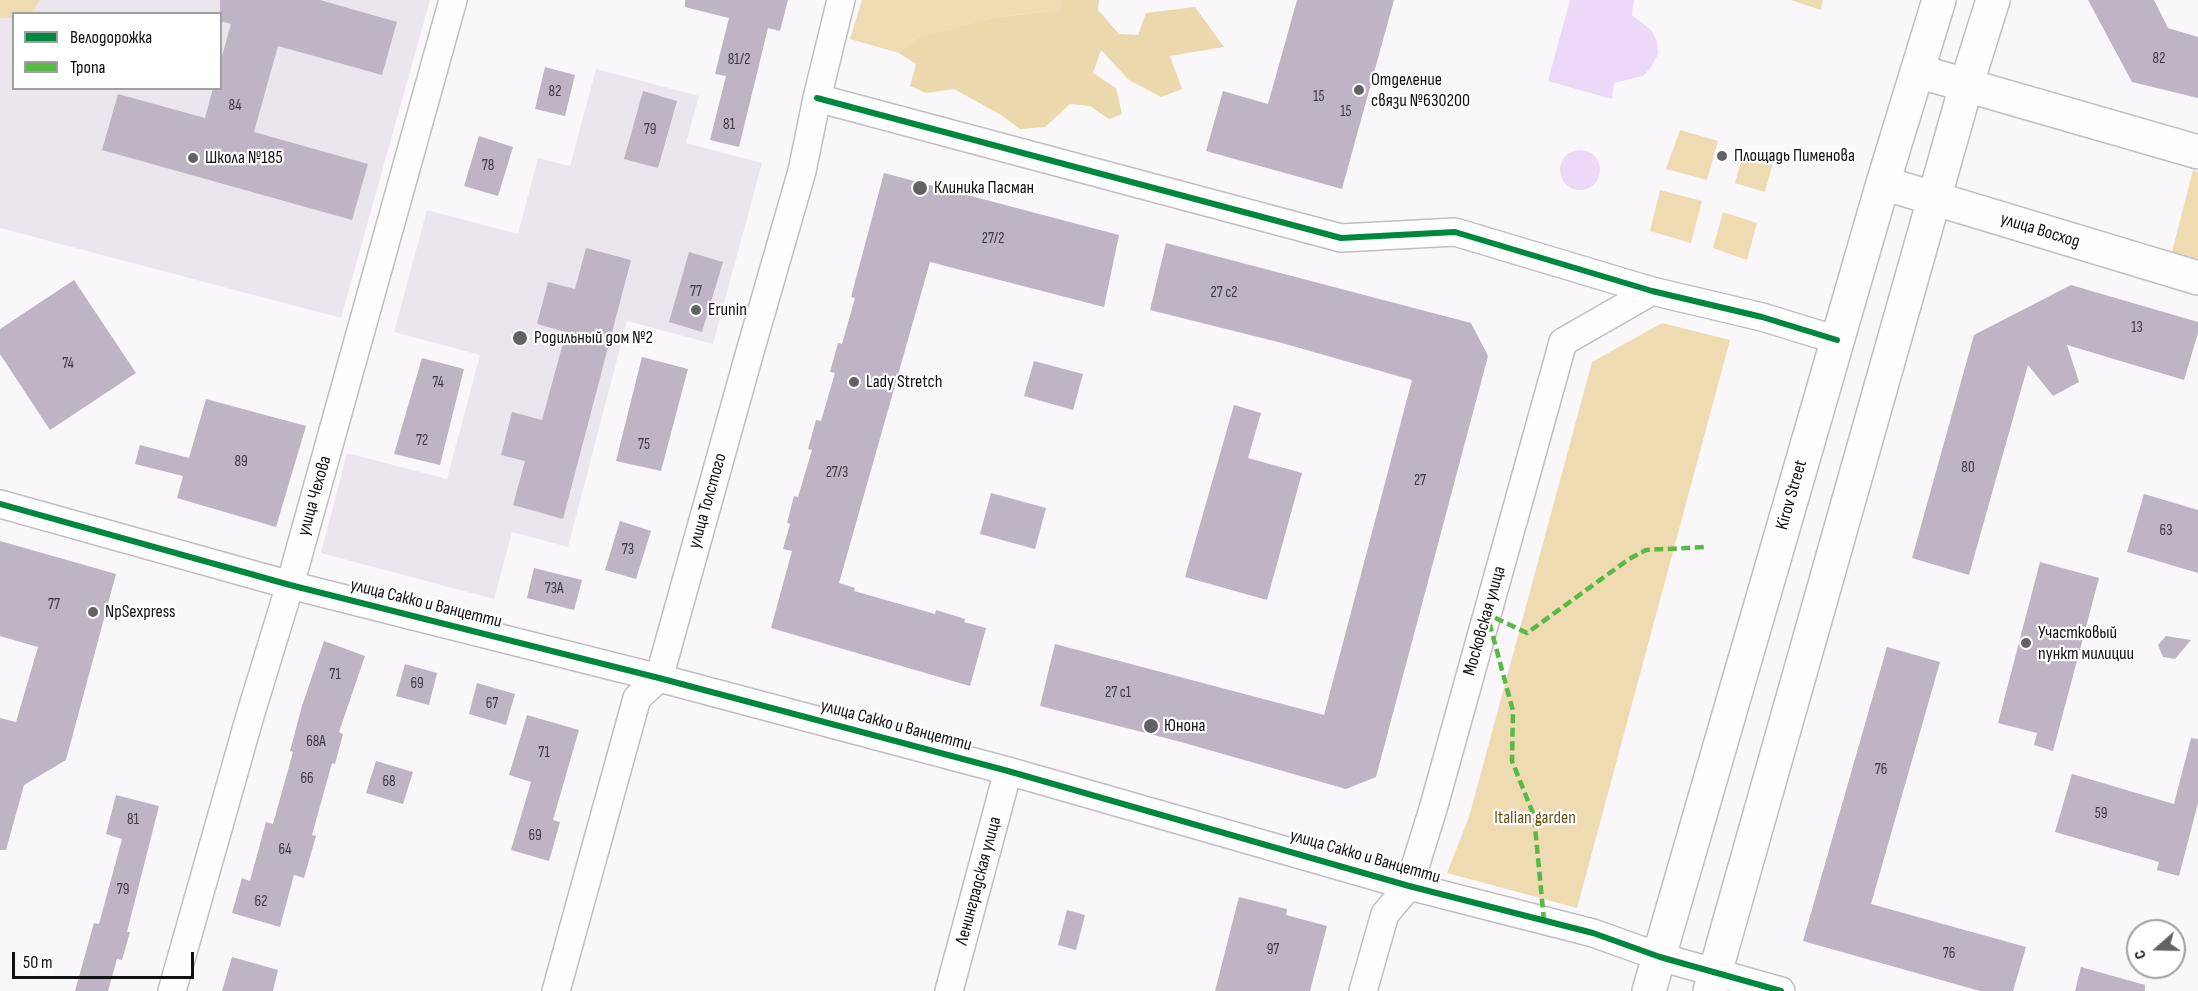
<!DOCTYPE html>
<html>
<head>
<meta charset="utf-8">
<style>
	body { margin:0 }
	#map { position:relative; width:2198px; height:991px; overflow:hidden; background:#f9f7fa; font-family:"Sofia Sans Condensed",sans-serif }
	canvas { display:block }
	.legend { position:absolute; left:12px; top:12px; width:210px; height:78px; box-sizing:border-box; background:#fff; border:2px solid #a09fa0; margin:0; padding:8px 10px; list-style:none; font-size:18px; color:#111012 }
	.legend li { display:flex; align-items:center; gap:12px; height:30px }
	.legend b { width:30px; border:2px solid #a09fa0 }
	.north { position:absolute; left:2126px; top:919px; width:60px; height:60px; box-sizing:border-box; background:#fff; border:2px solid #a09fa0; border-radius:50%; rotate:250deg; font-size:16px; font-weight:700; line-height:24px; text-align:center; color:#111012 }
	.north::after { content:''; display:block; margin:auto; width:21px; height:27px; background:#626163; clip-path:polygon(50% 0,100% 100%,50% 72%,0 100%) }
	.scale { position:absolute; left:12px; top:952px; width:182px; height:27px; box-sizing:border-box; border:3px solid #111012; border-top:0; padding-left:8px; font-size:18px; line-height:21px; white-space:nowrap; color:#111012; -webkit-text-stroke:4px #fff; paint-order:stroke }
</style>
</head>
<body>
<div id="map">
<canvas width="2198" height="991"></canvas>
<ul class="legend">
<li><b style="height:8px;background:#00873e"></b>Велодорожка</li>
<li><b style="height:8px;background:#58b947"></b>Тропа</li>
</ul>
<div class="north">С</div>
<div class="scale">50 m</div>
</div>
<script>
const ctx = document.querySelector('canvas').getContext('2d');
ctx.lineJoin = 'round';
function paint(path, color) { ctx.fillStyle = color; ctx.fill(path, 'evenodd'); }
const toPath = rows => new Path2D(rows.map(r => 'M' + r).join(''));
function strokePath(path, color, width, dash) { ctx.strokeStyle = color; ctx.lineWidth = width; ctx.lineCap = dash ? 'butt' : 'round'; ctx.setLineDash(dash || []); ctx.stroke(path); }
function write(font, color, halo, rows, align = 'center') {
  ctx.font = font + ' "Sofia Sans Condensed",sans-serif'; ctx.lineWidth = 4.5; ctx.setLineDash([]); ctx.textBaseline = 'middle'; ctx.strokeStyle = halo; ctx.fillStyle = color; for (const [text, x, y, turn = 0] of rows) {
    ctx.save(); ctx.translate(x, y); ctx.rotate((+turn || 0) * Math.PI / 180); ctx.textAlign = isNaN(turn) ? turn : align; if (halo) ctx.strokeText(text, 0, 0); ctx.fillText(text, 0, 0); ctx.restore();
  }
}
paint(toPath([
	[0,0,430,0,341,318,0,228],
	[14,14,220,14,220,88,14,88],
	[596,69,699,96,686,143,762,163,713,344,627,321,568,547,512,532,494,599,321,553,347,453,447,479,480,355,394,332,427,210,518,234,538,158,570,166]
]), '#ebe6ed');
paint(toPath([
	[0,0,40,0,32,13,14,14,13,18,0,18],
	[862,0,1059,0,1061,10,991,18,918,37,899,53,850,39],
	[1791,0,1823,0,1821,10],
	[1680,130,1718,141,1707,180,1666,169],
	[1744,151,1774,159,1765,192,1735,183],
	[2193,170,2198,172,2198,259,2172,252],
	[1660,190,1702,201,1691,243,1650,231],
	[1723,212,1757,223,1747,260,1713,248],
	[1662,323,1730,340,1577,908,1447,873,1469,817,1592,362]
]), '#eedbb1');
paint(toPath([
	[1059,0,1099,0,1098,10,1119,34,1138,35,1146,13,1195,7,1224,47,1170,56,1182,89,1161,97,1129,80,1101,50,1093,73,1116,88,1122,114,1109,119,1090,106,1070,104,1045,127,1020,129,1001,115,954,89,926,93,910,86,916,64,899,53,918,37,991,18,1061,10]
]), '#ebd8ac');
paint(toPath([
	[1570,0,1634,0,1632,15,1651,30,1657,41,1658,54,1652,66,1643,76,1614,83,1612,99,1548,81],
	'1560 170a20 20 0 1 1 40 0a20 20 0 1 1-40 0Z'
]), '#ecd9f8');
paint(toPath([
	[220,0,320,0,397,22,382,75,278,46,254,132,368,164,352,220,102,150,118,94,205,118,213,88,220,88,220,63,231,24,220,21],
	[685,0,788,0,780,31,768,28,739,147,710,140,726,76,715,74,729,18,685,7],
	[1297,0,1394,0,1342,189,1206,151,1223,91,1268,104],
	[2088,0,2154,0,2168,28,2198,37,2198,98,2132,82],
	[545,67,575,75,565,116,535,109],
	[643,91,677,101,658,168,624,159],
	[479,136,513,147,498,196,464,186],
	[884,173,1119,235,1104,307,930,262,839,583,855,588,854,591,935,614,936,610,965,619,964,622,986,628,970,686,771,628,792,551,783,549,790,524,787,523,794,496,798,497,812,450,808,449,816,420,821,421,835,373,830,372,838,343,842,344,855,298,851,297],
	[1166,243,1471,323,1488,356,1376,777,1346,789,1181,742,1040,706,1055,644,1324,715,1412,380,1282,343,1150,310],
	[586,248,631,260,563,519,513,505,525,461,501,455,512,412,542,420,566,332,537,324,548,282,575,289],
	[689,252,723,262,702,332,669,322],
	[74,280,136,373,50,430,0,354,0,329],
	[2071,285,2198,322,2198,333,2184,380,2067,345,2079,382,2053,396,2028,365,1969,575,1912,558,1974,335],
	[642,357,688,369,661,471,616,461],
	[422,358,464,369,440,465,394,454],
	[1034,361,1083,374,1073,410,1024,396],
	[206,399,306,426,276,527,177,498,183,476,135,464,140,445,189,458],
	[1234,405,1261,413,1248,458,1302,473,1267,600,1185,577],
	[991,493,1046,508,1035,549,980,534],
	[2144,494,2198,510,2198,573,2127,552],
	[620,521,651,531,636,579,605,570],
	[0,541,116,574,66,760,24,785,6,850,0,850,0,718,16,722,38,647,0,636],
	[2040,562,2099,578,2053,751,2034,745,2037,733,1998,723],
	[534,568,582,580,574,610,527,598],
	[2166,636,2191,640,2175,659,2163,657,2158,645],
	[324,641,365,656,339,732,343,734,335,764,332,763,312,835,316,836,304,878,294,875,280,927,232,913,242,878,250,881,266,822,273,824,293,752,290,751,302,706],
	[1887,647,1940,662,1871,904,2026,947,2013,991,1980,991,1803,941],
	[405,664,437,673,429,705,396,696],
	[477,683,515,694,506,725,469,714],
	[527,715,579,730,553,820,560,822,549,861,511,850,531,782,509,775],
	[2191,738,2198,739,2198,803,2179,876,2157,870,2159,862,2055,832,2072,774,2174,804],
	[376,761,413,772,403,804,366,793],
	[116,795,159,806,127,932,130,932,122,960,117,959,108,991,75,991,94,923,99,924,122,839,106,834],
	[1239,897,1287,909,1286,915,1327,926,1310,991,1215,991],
	[1067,910,1085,915,1076,950,1058,945],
	[232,957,278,970,273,991,222,991],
	[2081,967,2145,985,2145,991,2075,991]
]), '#beb4c3');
const minor = toPath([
	[817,98,1341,238,1455,232,1652,291,1762,317,1837,340],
	[0,504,290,585,659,678,1008,771,1409,886,1593,933,1660,957,1781,991],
	[172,991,250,716,290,585,453,0],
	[556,991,637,698,659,678,749,355,802,171,817,98,841,0],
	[949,991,1008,771],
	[1363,991,1385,914,1409,886,1433,809,1563,342,1652,291]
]);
const major = toPath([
	[1917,71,2198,152],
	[1883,183,2198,278],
	[1649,991,1883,183,1939,0],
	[1710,991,1966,86,1993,0]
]);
strokePath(minor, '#bfbec0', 30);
strokePath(major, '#bfbec0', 36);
strokePath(minor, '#fefefe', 27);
strokePath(major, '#fefefe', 33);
strokePath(toPath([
	[1544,921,1534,816,1512,761,1513,711,1487,614,1527,633,1629,559,1646,550,1705,547]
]), '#58b947', 4.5, [9, 4.5]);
strokePath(toPath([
	[817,98,1341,238,1455,232,1652,291,1762,317,1837,340],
	[0,504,290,585,659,678,1008,771,1409,886,1593,933,1660,957,1781,991]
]), '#00873e', 6);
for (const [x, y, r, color] of [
	[1359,90,6,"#626163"],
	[1722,156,6,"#626163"],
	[193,158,6,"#626163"],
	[920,188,8,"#626163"],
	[696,310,6,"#626163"],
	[520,338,8,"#626163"],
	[854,382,6,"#626163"],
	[93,612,6,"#626163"],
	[2026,643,6,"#626163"],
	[1151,726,8,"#626163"]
]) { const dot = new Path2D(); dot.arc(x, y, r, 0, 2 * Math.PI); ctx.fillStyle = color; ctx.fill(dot); strokePath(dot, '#fff', 2); }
write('15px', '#3c393e', null, [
	["82",2159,59],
	["81/2",739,60],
	["82",555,92],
	["15",1319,97],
	["84",235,106],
	["15",1346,112],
	["81",729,125],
	["79",650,130],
	["78",488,166],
	["27/2",993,239],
	["77",696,292],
	["27 с2",1224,293],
	["13",2137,328],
	["74",68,364],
	["74",438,383],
	["72",422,441],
	["75",644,445],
	["89",241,462],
	["80",1968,468],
	["27/3",837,473],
	["27",1420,481],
	["63",2166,531],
	["73",628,550],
	["73А",554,589],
	["77",54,605],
	["71",335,675],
	["69",417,684],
	["27 с1",1118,693],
	["67",492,704],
	["68А",316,742],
	["71",544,753],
	["76",1881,770],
	["66",307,779],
	["68",389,782],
	["59",2101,814],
	["81",133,820],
	["69",535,836],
	["64",285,850],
	["79",123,890],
	["62",261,902],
	["97",1273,950],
	["76",1949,954]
]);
write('18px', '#111012', '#fff', [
	["Отделение",1371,80],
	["связи №630200",1371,101],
	["Площадь Пименова",1734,156],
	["Школа №185",205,158],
	["Клиника Пасман",934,188],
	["Erunin",708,310],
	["Родильный дом №2",534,338],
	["Lady Stretch",866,382],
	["NpSexpress",105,612],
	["Участковый",2038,633],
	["пункт милиции",2038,654],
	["Юнона",1164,726]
], 'left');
write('18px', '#111012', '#fff', [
	["улица Восход",2040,231,17],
	["Kirov Street",1792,495,-74],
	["улица Чехова",315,496,-74],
	["улица Толстого",708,501,-74],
	["улица Сакко и Ванцетти",426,604,14],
	["Московская улица",1485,621,-74],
	["улица Сакко и Ванцетти",896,726,15],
	["улица Сакко и Ванцетти",1365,857,16],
	["Ленинградская улица",979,881,-75]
]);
write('18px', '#6c5516', '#fff', [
	["Italian garden",1535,818]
]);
</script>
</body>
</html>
